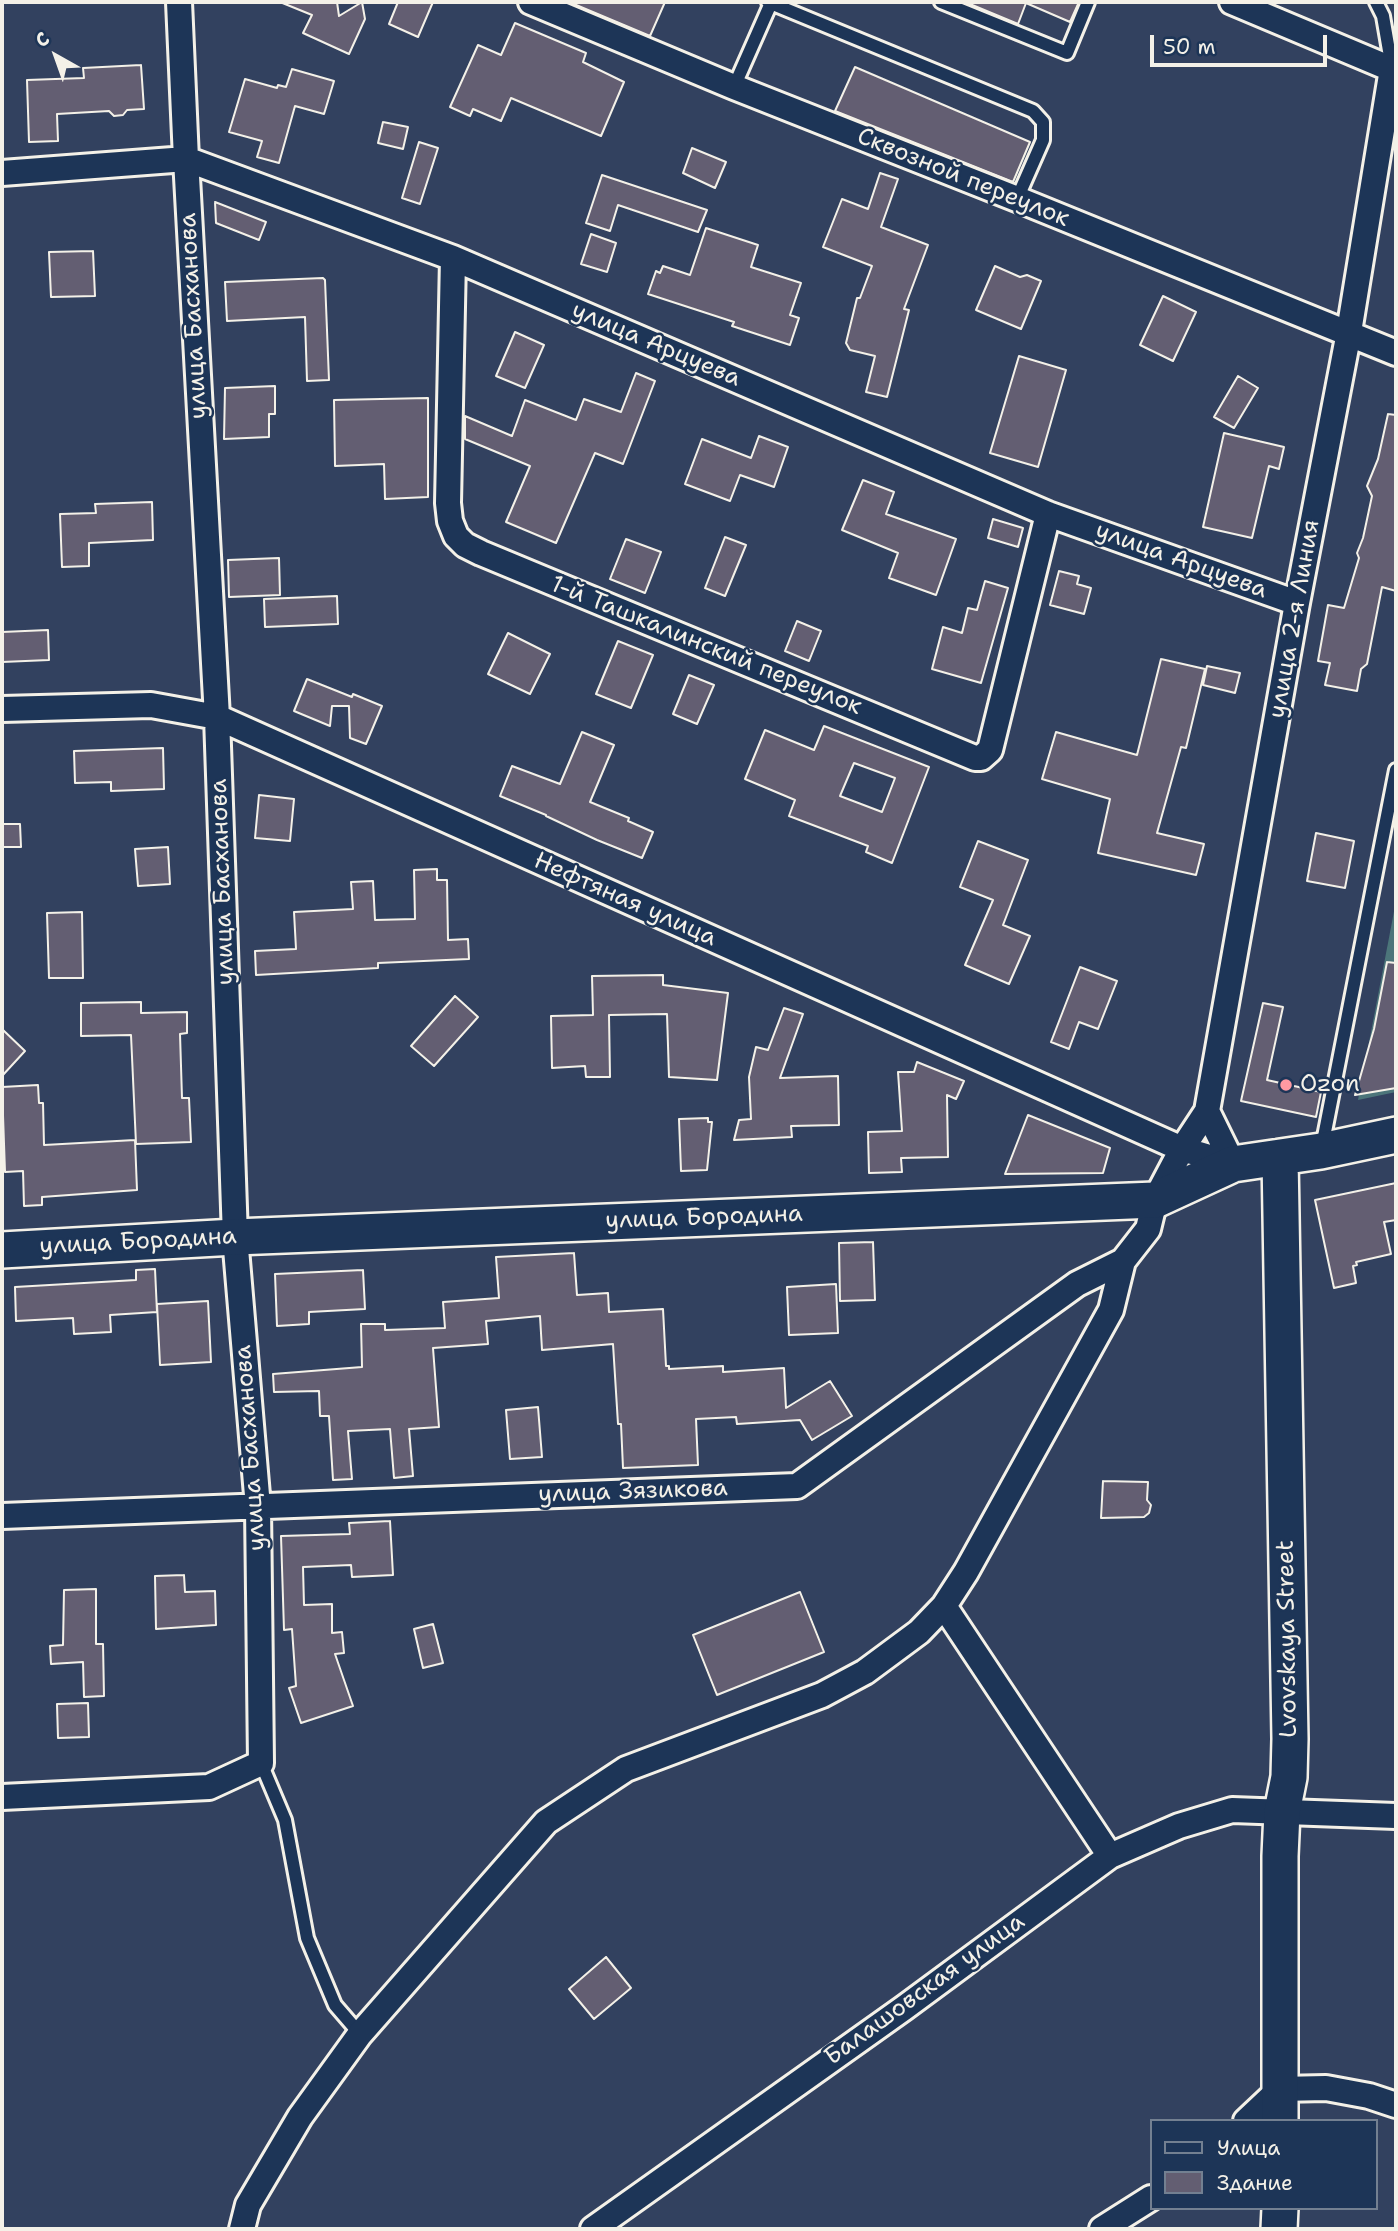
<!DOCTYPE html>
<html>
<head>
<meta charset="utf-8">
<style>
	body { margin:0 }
	#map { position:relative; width:1398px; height:2231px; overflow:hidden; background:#32415f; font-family:"Shantell Sans",sans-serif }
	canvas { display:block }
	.frame { position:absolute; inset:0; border:4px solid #f4f1e8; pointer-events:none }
	.legend { position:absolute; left:1150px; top:2119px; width:228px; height:91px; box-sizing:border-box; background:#1d3557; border:2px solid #738091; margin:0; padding:9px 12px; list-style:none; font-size:21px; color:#f4f1e8 }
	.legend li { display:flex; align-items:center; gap:14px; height:35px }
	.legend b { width:35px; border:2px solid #738091 }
	.north { position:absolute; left:21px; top:21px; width:70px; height:70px; -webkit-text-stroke:5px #1d3557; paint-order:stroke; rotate:320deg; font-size:19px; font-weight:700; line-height:28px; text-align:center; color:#f4f1e8 }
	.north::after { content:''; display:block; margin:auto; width:24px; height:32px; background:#f4f1e8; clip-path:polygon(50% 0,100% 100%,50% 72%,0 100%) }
	.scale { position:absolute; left:1150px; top:35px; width:177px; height:32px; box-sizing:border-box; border:4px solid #f4f1e8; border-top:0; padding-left:9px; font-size:21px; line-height:24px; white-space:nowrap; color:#f4f1e8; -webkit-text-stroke:5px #1d3557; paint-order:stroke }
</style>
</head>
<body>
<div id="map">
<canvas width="1398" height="2231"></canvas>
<div class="frame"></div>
<ul class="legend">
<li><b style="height:9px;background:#1d3557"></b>Улица</li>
<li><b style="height:19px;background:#635e72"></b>Здание</li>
</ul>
<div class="north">С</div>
<div class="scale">50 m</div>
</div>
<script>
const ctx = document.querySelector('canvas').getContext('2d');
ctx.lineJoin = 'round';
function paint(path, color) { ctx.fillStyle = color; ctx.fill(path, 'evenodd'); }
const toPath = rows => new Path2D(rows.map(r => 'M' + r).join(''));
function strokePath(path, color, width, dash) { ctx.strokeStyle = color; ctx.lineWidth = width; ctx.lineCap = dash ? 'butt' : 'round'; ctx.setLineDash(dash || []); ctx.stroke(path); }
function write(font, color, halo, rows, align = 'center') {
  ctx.font = font + ' "Shantell Sans",sans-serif'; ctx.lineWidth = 5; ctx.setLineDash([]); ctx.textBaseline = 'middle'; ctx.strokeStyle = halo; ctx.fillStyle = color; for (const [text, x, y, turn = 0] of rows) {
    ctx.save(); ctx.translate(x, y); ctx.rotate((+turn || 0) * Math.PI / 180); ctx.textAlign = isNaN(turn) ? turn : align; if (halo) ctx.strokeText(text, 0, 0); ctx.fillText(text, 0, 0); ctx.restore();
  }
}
paint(toPath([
	[1396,901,1396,1092,1358,1100]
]), '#4c757a');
const building = toPath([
	[280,2,337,2,339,16,362,2,365,19,349,54,303,33,312,15,280,2],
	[398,2,433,2,418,37,389,24,398,2],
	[569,2,665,2,650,36,569,2],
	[965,2,1079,2,1070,22,1026,3,1018,24,965,2],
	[515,23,586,53,583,62,624,82,601,136,511,98,501,121,473,109,470,116,450,107,478,45,501,55,515,23],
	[141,65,144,109,127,110,123,115,114,116,109,111,57,114,58,141,29,142,27,80,84,78,83,68,141,65],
	[855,67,1030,142,1013,182,835,111,855,67],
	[292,69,334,81,324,114,295,106,279,163,257,157,262,141,229,132,245,79,277,88,278,85,286,87,292,69],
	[383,122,408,127,403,149,378,143,383,122],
	[419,142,438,148,420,204,402,198,419,142],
	[692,148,726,162,715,188,683,173,692,148],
	[880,173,898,179,881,227,928,245,904,309,909,310,887,397,866,392,875,356,850,350,846,343,857,298,860,298,872,266,823,247,842,199,868,209,880,173],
	[602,175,707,210,698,232,618,205,610,231,586,223,602,175],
	[215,202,266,222,259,240,216,223,215,202],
	[706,228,758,245,751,267,801,283,790,315,799,318,790,345,732,326,734,322,648,294,656,271,660,273,663,266,690,275,706,228],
	[591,234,616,243,607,272,581,264,591,234],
	[93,251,95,296,51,297,49,252,93,251],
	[995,266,1020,277,1027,275,1041,281,1021,329,976,310,995,266],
	[323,278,325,280,329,380,307,381,305,317,227,321,225,282,323,278],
	[1163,296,1196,312,1173,361,1140,345,1163,296],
	[515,332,544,345,525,388,496,376,515,332],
	[1019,356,1066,370,1038,467,990,453,1019,356],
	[636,373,655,381,623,464,595,453,556,543,506,522,530,466,465,439,465,416,512,436,525,400,576,420,584,399,621,412,636,373],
	[1238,376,1258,388,1234,428,1214,417,1238,376],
	[275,386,275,414,269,414,269,437,224,439,225,388,275,386],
	[428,398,428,497,385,499,384,464,335,466,334,400,428,398],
	[1388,414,1396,415,1396,591,1382,587,1367,664,1361,669,1357,691,1325,685,1330,663,1318,661,1328,605,1344,608,1359,558,1357,553,1363,538,1372,496,1367,486,1378,459,1388,414],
	[1224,433,1284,447,1279,469,1269,466,1252,538,1203,527,1224,433],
	[759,436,788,447,774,487,740,475,730,501,685,484,702,439,751,458,759,436],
	[863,480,894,492,886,514,956,539,936,595,889,578,898,553,842,530,863,480],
	[152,502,153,540,89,543,89,566,62,567,60,514,96,513,95,504,152,502],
	[993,519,1023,528,1018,547,988,538,993,519],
	[725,537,746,545,725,596,705,588,725,537],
	[626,539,661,552,645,593,610,579,626,539],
	[279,558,280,595,229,597,228,560,279,558],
	[1059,571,1079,576,1077,584,1091,588,1084,614,1050,605,1059,571],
	[985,581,1008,588,981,683,932,669,943,627,962,633,968,608,977,610,985,581],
	[337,596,338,624,265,627,264,599,337,596],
	[797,621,821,631,809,661,785,651,797,621],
	[48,630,49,660,2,662,2,632,48,630],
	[508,633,550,654,530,694,488,674,508,633],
	[618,641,653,655,631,708,596,694,618,641],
	[1161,659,1205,669,1186,748,1181,747,1157,833,1204,844,1196,875,1098,853,1110,799,1042,779,1056,732,1137,755,1161,659],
	[1207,666,1240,673,1235,693,1203,685,1207,666],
	[689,675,714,685,697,724,673,714,689,675],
	[307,679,352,697,353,694,382,706,366,744,350,738,349,706,332,706,330,726,294,711,307,679],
	[824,726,929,767,892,863,866,852,868,846,789,816,795,800,745,779,765,730,814,750,824,726],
	[854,763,895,778,882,812,840,796,854,763],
	[582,732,614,745,590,802,629,818,628,821,653,832,642,858,597,840,546,816,546,815,500,796,512,766,560,784,582,732],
	[163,748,164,789,111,791,111,782,75,783,74,751,163,748],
	[259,795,294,799,290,841,255,838,259,795],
	[2,824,20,824,21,847,2,847,2,824],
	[1316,833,1354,841,1345,888,1307,881,1316,833],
	[978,841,1028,860,1003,925,1030,936,1009,984,965,965,993,900,960,887,978,841],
	[168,847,170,884,138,886,135,849,168,847],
	[437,869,437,880,447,880,448,940,468,939,469,959,378,963,378,968,256,975,255,951,296,949,294,912,353,909,351,882,373,881,375,920,415,919,414,870,437,869],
	[82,912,83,978,49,978,47,913,82,912],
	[1387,962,1396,963,1396,1088,1355,1095,1374,1029,1387,962],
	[1080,967,1117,981,1098,1029,1079,1022,1069,1049,1051,1042,1080,967],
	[663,975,663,985,728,993,717,1080,669,1077,667,1014,609,1015,610,1077,586,1077,585,1066,552,1068,551,1016,593,1015,592,976,663,975],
	[455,996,478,1017,434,1066,411,1046,455,996],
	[141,1002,141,1013,187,1012,187,1033,180,1034,182,1098,189,1098,191,1142,136,1144,131,1035,81,1036,81,1003,141,1002],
	[1263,1003,1283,1007,1267,1080,1321,1092,1316,1117,1241,1101,1263,1003],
	[784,1008,803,1014,780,1078,838,1076,839,1125,791,1126,792,1137,734,1140,739,1120,751,1119,749,1077,756,1047,768,1050,784,1008],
	[2,1029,25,1051,2,1076,2,1029],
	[917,1062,964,1081,956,1099,947,1095,948,1157,901,1158,902,1172,869,1173,868,1132,902,1131,898,1072,914,1072,917,1062],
	[38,1085,39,1103,43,1103,44,1145,135,1140,137,1190,42,1197,42,1205,24,1206,23,1171,5,1172,2,1087,38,1085],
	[1028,1115,1110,1148,1103,1173,1005,1174,1028,1115],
	[708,1118,708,1122,712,1122,707,1170,681,1171,679,1119,708,1118],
	[1396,1183,1396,1220,1384,1222,1391,1254,1356,1262,1357,1265,1353,1266,1356,1283,1334,1288,1315,1200,1396,1183],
	[873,1242,875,1300,840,1301,839,1243,873,1242],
	[574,1253,577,1295,608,1293,609,1312,663,1309,666,1366,669,1366,669,1369,723,1366,723,1372,784,1368,786,1408,830,1381,852,1416,812,1440,800,1420,737,1424,736,1417,696,1419,698,1465,623,1468,621,1424,618,1424,613,1344,542,1350,540,1316,486,1321,488,1344,433,1348,439,1427,409,1429,413,1476,394,1478,390,1429,348,1431,352,1479,333,1480,329,1416,320,1416,319,1391,274,1392,273,1374,362,1367,361,1324,385,1324,385,1330,445,1328,443,1302,499,1298,496,1257,574,1253],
	[155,1269,157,1312,110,1315,111,1332,74,1334,73,1318,16,1321,15,1287,136,1280,136,1270,155,1269],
	[363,1270,365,1309,309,1312,309,1324,277,1326,275,1274,363,1270],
	[836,1284,838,1333,789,1335,787,1287,836,1284],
	[208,1301,211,1362,160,1365,157,1304,208,1301],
	[538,1407,542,1457,510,1459,506,1410,538,1407],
	[1103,1481,1148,1482,1147,1500,1151,1505,1149,1513,1144,1517,1101,1518,1103,1481],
	[390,1521,393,1575,352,1577,351,1565,303,1567,304,1605,332,1604,332,1633,342,1632,344,1653,335,1654,353,1706,301,1723,289,1688,296,1686,292,1629,284,1630,281,1536,350,1534,349,1523,390,1521],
	[184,1575,185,1592,215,1591,216,1625,156,1629,155,1576,184,1575],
	[96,1589,96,1644,103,1644,104,1696,84,1697,83,1662,51,1664,50,1646,63,1645,64,1590,96,1589],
	[800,1592,824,1652,717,1695,693,1635,800,1592],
	[433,1624,443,1663,423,1668,414,1629,433,1624],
	[88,1703,89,1737,58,1738,57,1704,88,1703],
	[606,1957,631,1988,594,2019,569,1989,606,1957]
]);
paint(building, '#635e72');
strokePath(building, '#f4f1e8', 2);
const lane = toPath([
	[768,2,1033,111,1043,122,1043,140,1017,199],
	[941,2,1067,53,1088,2],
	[1376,2,1383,16,1392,68],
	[734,87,771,3],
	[1322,1147,1396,770],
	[261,1763,285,1820,307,1938,335,2005,360,2034]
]);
const street = toPath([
	[531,2,734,87,1017,199,1396,353],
	[1232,2,1396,71],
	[2,173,186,159,453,258,1048,514,1297,603],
	[453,258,448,503,450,521,456,536,465,545,481,553,975,758,981,758,990,750,1048,514],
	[2,709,151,705,217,717,1182,1149,1233,1164],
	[1233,1164,1207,1111,1297,603,1349,332,1392,69],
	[2,1516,797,1486,1077,1284,1123,1261,1148,1229,1155,1200,1182,1149,1207,1111],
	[944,1606,1110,1856],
	[2,1797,209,1787,261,1763,258,1507,235,1237,217,717,186,159,179,2],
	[1246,2121,1280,2089,1326,2088,1369,2096,1396,2105],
	[242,2229,248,2205,300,2117,360,2034,546,1822,626,1769,822,1695,865,1672,919,1632,944,1606,966,1572,1111,1310,1123,1261],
	[593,2229,904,2008,1110,1856,1179,1826,1232,1810,1396,1816],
	[1102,2229,1151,2198]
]);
const secondary = toPath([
	[1280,1157,1290,1739,1289,1777,1282,1812,1280,1856,1280,2121],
	[2,1250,235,1237,1155,1200,1233,1164,1321,1151,1396,1135],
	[1279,2229,1280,2208]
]);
strokePath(lane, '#f4f1e8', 18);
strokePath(street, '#f4f1e8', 30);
strokePath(secondary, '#f4f1e8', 40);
strokePath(lane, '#1d3557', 12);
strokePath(street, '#1d3557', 24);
strokePath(secondary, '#1d3557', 35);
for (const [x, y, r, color] of [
	[1286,1085,7,"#ff9aa2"]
]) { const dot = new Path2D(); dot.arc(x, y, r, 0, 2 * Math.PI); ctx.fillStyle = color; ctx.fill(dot); strokePath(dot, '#1d3557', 2.5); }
write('24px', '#f4f1e8', '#1d3557', [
	["Сквозной переулок",963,178,22],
	["улица Басханова",194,316,-93],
	["улица Арцуева",656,345,23],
	["улица Арцуева",1181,561,20],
	["улица 2-я Линия",1295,619,-80],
	["1-й Ташкалинский переулок",706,646,22],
	["улица Басханова",223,882,-92],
	["Нефтяная улица",625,900,24],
	["улица Бородина",704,1218,-2],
	["улица Бородина",138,1242,-3],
	["улица Басханова",251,1448,-94],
	["улица Зязикова",633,1492,-2],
	["Lvovskaya Street",1288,1639,-91],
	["Балашовская улица",925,1990,-36]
]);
write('24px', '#f4f1e8', '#1d3557', [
	["Ozon",1300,1085]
], 'left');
</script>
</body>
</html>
